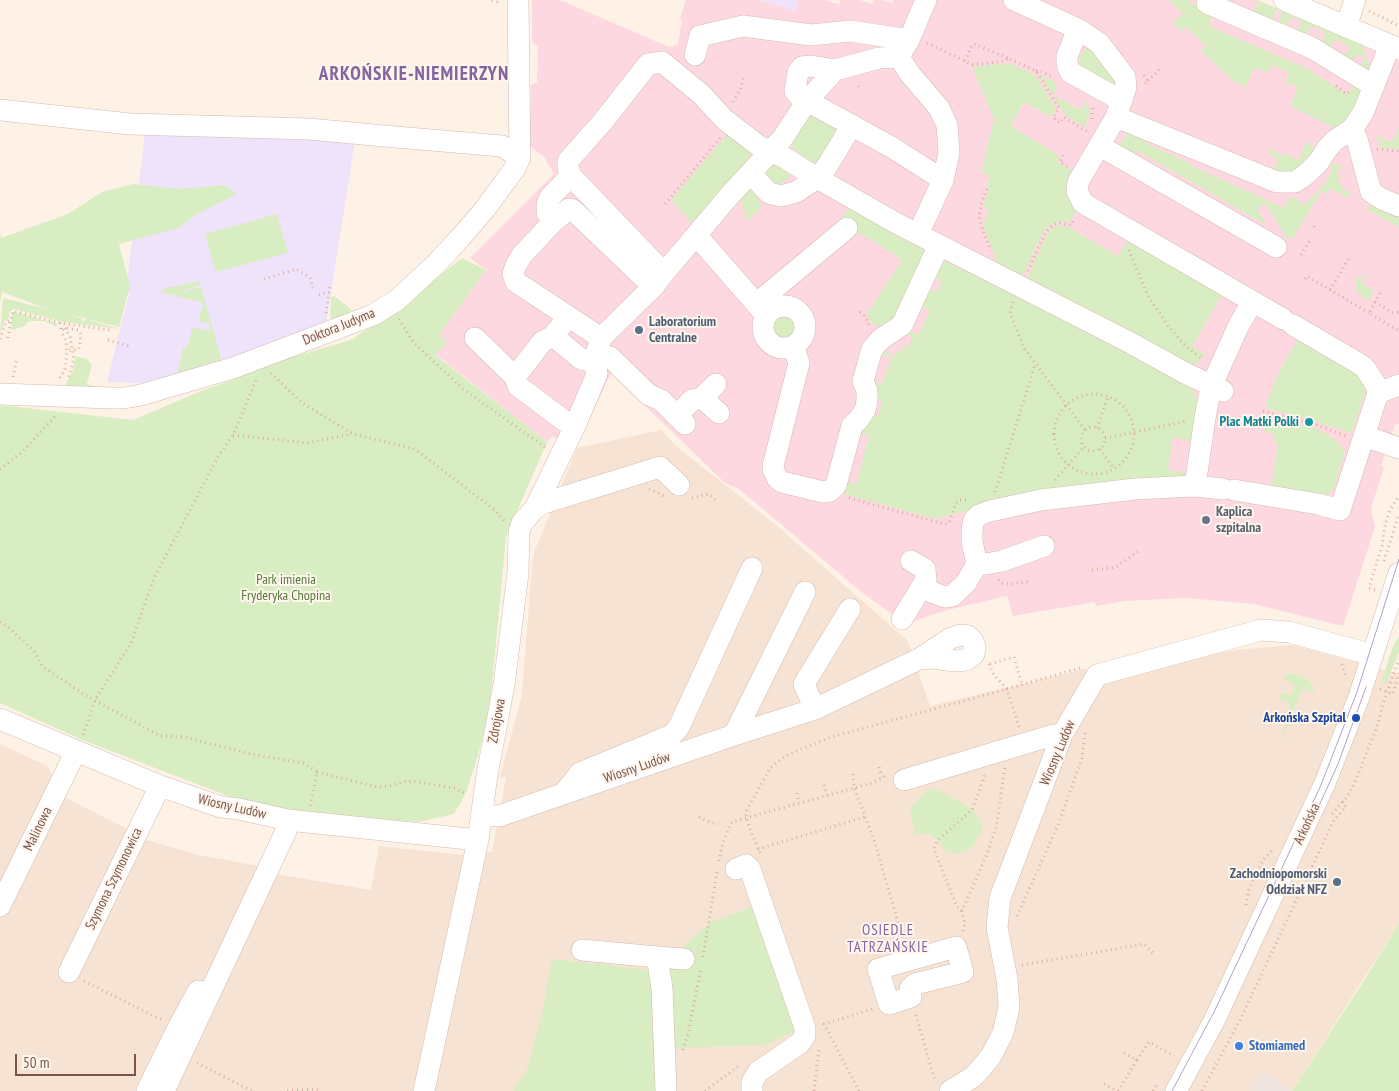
<!DOCTYPE html>
<html>
<head>
<meta charset="utf-8">
<style>
	body { margin:0 }
	#map { position:relative; width:1399px; height:1091px; overflow:hidden; background:#fef2e6; font-family:"PT Sans Narrow",sans-serif }
	canvas { display:block }
	.scale { position:absolute; left:15px; top:1054px; width:121px; height:22px; box-sizing:border-box; border:2px solid #7a5448; border-top:0; padding-left:6px; font-size:15px; line-height:18px; white-space:nowrap; color:#7a5448; -webkit-text-stroke:4px #fff6ee; paint-order:stroke }
</style>
</head>
<body>
<div id="map">
<canvas width="1399" height="1091"></canvas>
<div class="scale">50 m</div>
</div>
<script>
const ctx = document.querySelector('canvas').getContext('2d');
ctx.lineJoin = 'round';
function paint(path, color) { ctx.fillStyle = color; ctx.fill(path, 'evenodd'); }
const toPath = rows => new Path2D(rows.map(r => 'M' + r).join(''));
function strokePath(path, color, width, dash) { ctx.strokeStyle = color; ctx.lineWidth = width; ctx.lineCap = dash ? 'butt' : 'round'; ctx.setLineDash(dash || []); ctx.stroke(path); }
function write(font, color, halo, rows, align = 'center') {
  ctx.font = font + ' "PT Sans Narrow",sans-serif'; ctx.lineWidth = 4; ctx.setLineDash([]); ctx.textBaseline = 'middle'; ctx.strokeStyle = halo; ctx.fillStyle = color; for (const [text, x, y, turn = 0] of rows) {
    ctx.save(); ctx.translate(x, y); ctx.rotate((+turn || 0) * Math.PI / 180); ctx.textAlign = isNaN(turn) ? turn : align; if (halo) ctx.strokeText(text, 0, 0); ctx.fillText(text, 0, 0); ctx.restore();
  }
}
paint(toPath([
	[661,430,677,447,776,525,908,641,930,706,1085,669,1104,679,1174,661,1236,650,1293,645,1399,674,1399,923,1292,1091,1262,1072,1250,1091,0,1091,0,744,47,766,66,798,131,831,143,839,198,855,254,865,281,875,371,890,379,846,463,855,492,852,506,778,500,777,522,695,532,565,535,550,577,448]
]), '#f6e3d4');
paint(toPath([
	[1262,1072,1292,1091,1250,1091]
]), '#eee5e0');
paint(toPath([
	[759,0,798,0,795,11],
	[145,133,355,141,326,324,164,384,107,382,129,293,126,290]
]), '#efe2fb');
paint(toPath([
	[532,0,560,0,669,47,678,44,682,20,680,18,686,0,759,0,795,11,798,0,824,0,839,4,841,0,860,0,872,4,874,0,882,0,892,3,893,0,1257,0,1399,61,1399,424,1395,425,1381,466,1384,468,1371,508,1375,527,1343,626,1254,604,1185,598,1125,601,1096,606,1095,602,1013,616,1007,596,948,610,928,616,910,623,896,617,860,591,739,489,725,483,611,373,580,440,567,443,552,436,547,442,435,354,447,342,439,335,486,270,470,258,554,174,545,158,530,146,531,85,537,82,538,46,532,42]
]), '#fdd8e1');
paint(toPath([
	[1169,0,1187,0,1203,9,1212,15,1209,26,1308,69,1347,95,1355,84,1362,89,1350,120,1335,128,1332,127,1290,106,1298,87,1285,82,1289,72,1272,65,1268,73,1254,68,1246,87,1233,81,1201,51,1206,46,1186,27,1181,31,1173,23,1183,14],
	[1252,0,1257,0,1362,45,1370,65,1373,67,1370,72,1360,67,1365,58,1358,54,1352,61,1345,56,1350,48,1337,39,1329,47,1322,42,1326,32,1311,26,1306,35,1299,33,1298,30,1302,21,1291,17,1287,26,1278,23,1282,13,1276,10,1272,20,1254,12,1258,2],
	[1087,48,1090,48,1115,81,1111,85,1079,67,1080,56],
	[1009,63,1035,75,1056,108,1051,117,1024,102,1011,126,1060,156,1057,162,1075,172,1078,209,1072,219,1067,222,1056,222,1045,229,1022,277,994,263,995,257,983,225,989,210,983,205,989,188,986,186,990,176,981,172,994,119,972,67],
	[1039,74,1058,84,1053,95,1064,101,1065,100,1069,102,1068,103,1081,110,1087,101,1090,112,1084,127,1066,116],
	[810,113,840,130,817,165,795,150,791,144],
	[1399,127,1399,149,1378,148,1381,142,1375,139,1376,136,1392,142],
	[729,132,750,153,750,158,692,224,671,200],
	[1127,133,1134,135,1152,146,1188,162,1192,166,1284,208,1290,197,1293,199,1295,197,1304,205,1325,184,1332,169,1332,161,1341,167,1342,169,1337,170,1341,187,1350,193,1347,198,1330,188,1326,194,1321,191,1294,237,1288,240,1265,203,1257,209,1266,225,1136,150,1133,155,1116,150],
	[1307,141,1313,147,1314,152,1296,171,1285,174,1273,172,1278,159,1268,154,1270,149,1284,156,1287,150,1288,150,1287,155,1299,160],
	[773,164,791,175,785,181,777,185,774,184,765,174,764,169],
	[133,184,179,189,226,185,236,194,194,216,179,228,119,244,130,286,119,327,71,315,82,319,82,321,84,322,85,319,120,329,63,322,14,309,10,311,9,318,5,321,0,332,3,298,47,309,2,292,0,303,0,232,1,238,68,214,102,192],
	[751,188,756,195,762,207,747,221,740,196],
	[852,206,925,249,922,264,897,321,881,327,874,325,869,320,866,313,868,310,869,311,902,260,875,242,841,224,842,216],
	[1370,206,1399,218,1399,227,1365,208],
	[277,214,288,253,216,272,205,234],
	[1057,225,1070,227,1070,228,1118,256,1128,239,1219,294,1221,296,1192,347,1206,354,1203,358,1197,363,1187,364,1026,280,1046,235,1048,231],
	[462,258,486,270,439,335,447,342,435,355,547,442,506,537,490,705,479,752,466,793,454,814,417,822,308,814,238,800,80,739,0,703,0,405,133,420,194,394,286,359,351,340,403,305],
	[950,260,1192,387,1199,405,1194,442,1173,437,1168,470,1186,473,1182,477,1037,495,934,519,841,493,845,481,856,484,869,436,858,432,871,414,878,416,883,402,876,399,870,381,882,384,891,358,879,354,885,349,892,357,913,341,907,330,918,335,930,310,918,305,927,287,937,292,942,282,931,277,938,265],
	[1364,274,1366,275,1361,283,1374,291,1369,301,1358,294,1355,288,1356,277,1360,279],
	[199,281,201,285,181,291,182,292,201,287,222,362,177,376,183,348,186,349,193,327,209,331,210,324,199,321,203,303,160,292,167,288],
	[334,296,351,309,350,315,332,321,330,314,331,297],
	'770 327a15 15 0 1 1 30 0a15 15 0 1 1-30 0Z',
	[14,312,55,323,57,324,56,327,45,321,32,321,27,322,25,326,12,330,12,313],
	[1302,339,1361,377,1365,391,1364,396,1352,433,1289,414,1267,409,1268,405,1266,404,1277,376,1297,340],
	[76,356,88,360,92,365,87,384,99,389,65,386,74,367],
	[1264,416,1288,420,1316,428,1329,435,1345,450,1335,486,1328,494,1318,497,1271,487,1278,444,1274,441,1273,434,1264,431],
	[1399,637,1399,652,1386,684,1381,682,1394,643],
	[1291,673,1308,679,1312,685,1314,692,1312,693,1302,689,1281,742,1290,702,1281,700,1279,698,1282,693,1292,695,1294,684,1284,680,1286,676],
	[934,788,966,805,974,812,980,820,982,831,972,847,965,852,957,854,945,851,936,839,929,834,922,833,915,836,910,808,927,790],
	[755,906,797,1030,765,1045,660,1049,661,1091,513,1091,527,1069,542,1016,552,959,656,971,712,921],
	[1399,923,1399,1091,1292,1091,1363,982]
]), '#d9edc3');
const minor = toPath([
	[1014,0,1078,29,1099,43,1125,77,1126,87,1116,117],
	[1284,0,1399,49],
	[1207,3,1312,48,1374,86],
	[1346,27,1355,0],
	[1078,29,1067,56,1067,64,1070,72,1122,101],
	[901,53,909,40,926,0],
	[695,55,700,36,743,26,811,35,850,31,909,40],
	[0,110,130,124,309,129,384,136,502,146,520,158],
	[1352,129,1357,139,1371,192,1382,199,1399,206],
	[1100,146,1276,247],
	[750,173,769,193,781,196,796,192,817,178,826,168,852,125],
	[571,176,664,273],
	[554,221,547,213,547,205,550,197,571,176,568,168,568,161,605,119,648,64,662,62,701,94,724,119,759,146,785,158,817,178,896,223,1127,341,1185,373,1223,391],
	[918,234,943,180,949,153,947,125,939,108,910,74,899,57,879,58,835,70,811,66,802,67,798,72,795,91,800,97,893,148,943,180],
	[696,235,765,314],
	[756,304,847,228],
	'763 327a21 21 0 1 1 42 0a21 21 0 1 1-42 0Z',
	[1283,319,1083,203,1077,191,1078,182,1116,117,1277,182,1295,182,1304,176,1318,163,1327,149,1334,141,1352,129,1363,113,1390,45],
	[562,325,553,336,581,359,594,361],
	[475,338,515,377],
	[601,338,516,282,513,274,516,265,522,255,554,221,569,209,573,210,642,276,655,285],
	[793,346,799,363,773,466,773,469,777,478,782,482,823,492,830,491,836,485,852,426,859,419,865,410,867,401,867,391,863,381,872,349,881,339,902,325,939,245],
	[596,353,610,357,649,395,661,400,685,424],
	[1378,393,1399,385],
	[0,394,111,398,124,398,141,395,233,368,373,315,397,300,436,264,461,237,485,209,515,168,520,158,518,0],
	[702,398,716,384],
	[677,416,692,400,702,398,719,413],
	[574,428,597,374,594,361,601,338,655,285,664,273,730,195,782,139,807,101,835,70],
	[1364,436,1399,448],
	[1195,486,1205,418,1211,387,1238,327,1252,302],
	[1234,490,1318,504,1340,510,1378,393,1376,385,1365,368,1358,363,1293,325],
	[535,508,574,428,518,386,515,377,542,342,553,336],
	[977,564,972,542,972,530,974,520,979,515,990,511,1041,500,1135,489,1195,486,1223,489],
	[923,587,934,593,945,597,952,596,966,583,977,564,986,564,1002,561,1044,546],
	[902,619,926,580,925,569,911,561],
	[815,709,804,684,850,609],
	[0,719,160,786,221,807,239,809,288,820,478,840],
	[734,735,805,592],
	[904,780,1053,735,1062,735],
	[564,793,580,773,672,735,679,727,752,568],
	[482,815,499,816,734,735,815,709,919,659,932,658,956,661,966,660,974,654,975,647,973,641,968,636,961,635,951,638,919,659],
	[736,869,746,865,750,869,805,1028,805,1036,800,1043,758,1072,752,1082,752,1091],
	[0,906,76,751],
	[956,947,963,972,915,984,910,989,911,997,889,1004,878,969,956,947],
	[582,950,657,957,662,988,666,1091],
	[657,957,684,959],
	[69,972,160,786],
	[147,1091,178,1028,198,991],
	[164,1091,286,831,288,820],
	[424,1091,478,840,487,775,504,685,518,573,519,532,522,523,535,508,544,503,660,467,679,485],
	[950,1091,973,1077,982,1067,991,1056,1003,1033,1009,1007,1007,979,997,927,1000,898,1062,735,1097,675,1261,630,1289,632,1373,655],
	[1176,1091,1214,1021,1325,783,1359,697,1399,573]
]);
strokePath(minor, '#d4baad', 22);
strokePath(toPath([
	[492,0,501,3],
	[1369,11,1399,26],
	[927,43,973,65,1005,61,1008,58,1036,71,1059,108,1053,118,1060,123,1064,117,1088,132],
	[965,61,972,45,974,44,1008,58],
	[1036,71,1040,71,1052,77],
	[1144,75,1148,81,1144,85],
	[1148,81,1161,68],
	[858,86,861,89],
	[1336,86,1347,94,1349,92],
	[733,102,741,88,744,75],
	[1092,119,1093,105],
	[1377,149,1399,151],
	[1063,155,1060,162,1068,167],
	[987,189,981,205,979,216,980,222,991,251],
	[665,204,721,137],
	[1314,227,1315,225],
	[1129,250,1147,294,1156,308,1168,326,1185,345,1203,360],
	[1301,255,1310,240],
	[1028,271,1045,233,1054,224,1059,223,1071,225,1074,219],
	[264,279,296,269,310,278,313,288],
	[1305,279,1307,276,1369,313],
	[1330,290,1349,258],
	[1380,293,1369,313,1399,331],
	[319,295,329,292],
	[1013,302,1010,313,1024,348,1085,430],
	[1375,302,1390,311,1394,313,1399,312],
	[860,312,864,315,869,325],
	[326,313,330,287],
	[399,319,413,342,463,389,545,447],
	[60,323,61,331,65,328,78,330,80,332,81,335,79,349,67,351,66,341,61,331],
	[65,328,70,337,74,359,68,379],
	[8,338,11,321],
	[0,339,6,322,11,320,13,311,60,323,110,330],
	[108,340,129,346],
	[271,373,301,402,353,434,415,449,496,511,504,521],
	[13,377,17,359],
	[60,378,65,370,67,351],
	'1054 434a40 40 0 1 1 80 0a40 40 0 1 1-80 0Z',
	[1263,411,1317,425,1346,436],
	'1081 439a12 12 0 1 1 24 0a12 12 0 1 1-24 0Z',
	[1097,428,1108,397],
	[233,435,307,443,352,434],
	[1105,438,1188,421],
	[1100,449,1114,469],
	[0,469,22,452,57,414],
	[1055,480,1084,447],
	[649,489,664,496],
	[995,492,1035,365],
	[692,498,709,494,718,502],
	[849,498,944,524,949,523,956,503,959,500,968,500],
	[1384,561,1399,514],
	[1092,570,1116,567,1140,550],
	[998,580,1001,583,1011,584,1031,581],
	[1375,590,1369,588,1382,546,1385,525,1390,510,1399,496],
	[0,622,9,628,34,651,42,666,85,695,160,736,184,737,251,754,303,763,317,772,310,806],
	[989,664,994,675,1007,689,1019,727],
	[990,664,1014,657,1022,685],
	[1342,664,1346,678],
	[1380,689,1393,694,1399,673],
	[83,735,95,700,131,643,154,578,218,457,233,435,257,378],
	[879,767,882,777],
	[317,772,377,787,390,786,402,782,412,781,454,788,466,794],
	[853,774,854,787,875,843,904,943],
	[824,785,827,795],
	[797,793,799,803],
	[1332,814,1347,797,1356,780,1378,724,1383,703,1399,659],
	[699,817,706,821,718,824],
	[758,849,865,817],
	[760,853,750,829,746,817,747,810,770,768,785,756,831,737,1007,689,1080,668],
	[719,861,723,843,731,823,735,821,872,783,887,775],
	[1246,905,1249,889,1263,860,1273,849],
	[962,911,957,907,934,849,937,841,972,810,985,775],
	[1017,916,1058,825,1082,758,1085,733],
	[963,931,965,924,962,911,987,854,996,828,1005,767],
	[703,957,717,872],
	[1022,965,1144,944,1155,955],
	[84,981,164,1021],
	[916,1015,935,1081],
	[683,1050,688,1034,701,968],
	[1137,1060,1149,1042,1174,1056],
	[197,1063,252,1091],
	[1104,1084,1117,1091],
	[287,1091,315,1089,319,1091],
	[705,1091,739,1066],
	[814,1091,819,1049],
	[859,1091,824,1024,873,1009],
	[1118,1091,1137,1060,1124,1053],
	[1153,1091,1158,1083],
	[1202,1091,1240,1020,1334,820,1346,807,1342,801]
]), '#dbaf9e', 3, [1, 4]);
strokePath(minor, '#fff', 21);
strokePath(toPath([
	[1313,819,1338,764,1366,687],
	[1172,1091,1215,1010,1321,785,1357,692,1399,559]
]), '#b3a2ca', 1);
for (const [x, y, r, color] of [
	[639,330,5,"#5c6f8a"],
	[1309,422,5,"#0f9aa8"],
	[1206,520,5,"#6b7280"],
	[1356,718,5,"#1a4fb4"],
	[1337,882,5,"#5c6f8a"],
	[1239,1046,5,"#3f7fe0"]
]) { const dot = new Path2D(); dot.arc(x, y, r, 0, 2 * Math.PI); ctx.fillStyle = color; ctx.fill(dot); strokePath(dot, '#fff6ee', 2); }
write('bold 14px', '#4e5e75', '#fff6ee', [
	["Laboratorium",649,322],
	["Centralne",649,338],
	["Zachodniopomorski",1327,874,"right"],
	["Oddział NFZ",1327,890,"right"]
], 'left');
write('14px', '#7a5448', '#fff6ee', [
	["Doktora Judyma",339,327,-22],
	["Zdrojowa",497,721,-80],
	["Wiosny Ludów",1058,753,-67],
	["Wiosny Ludów",637,768,-19],
	["Wiosny Ludów",232,807,13],
	["Arkońska",1307,824,-65],
	["Malinowa",38,829,-64],
	["Szymona Szymonowica",114,879,-64]
]);
write('bold 14px', '#0d838f', '#fff6ee', [
	["Plac Matki Polki",1299,422]
], 'right');
write('bold 14px', '#5b616d', '#fff6ee', [
	["Kaplica",1216,512],
	["szpitalna",1216,528]
], 'left');
write('14px', '#557a3c', '#fff6ee', [
	["Park imienia",286,580],
	["Fryderyka Chopina",286,596]
]);
write('bold 14px', '#164399', '#fff6ee', [
	["Arkońska Szpital",1346,718]
], 'right');
write('bold 14px', '#366cbe', '#fff6ee', [
	["Stomiamed",1249,1046]
], 'left');
ctx.letterSpacing = '1px';
write('15px', '#84639e', '#fff6ee', [
	["OSIEDLE",888,931],
	["TATRZAŃSKIE",888,948]
]);
ctx.letterSpacing = '0px';
ctx.letterSpacing = '1px';
write('bold 19px', '#84639e', '#fff6ee', [
	["ARKOŃSKIE-NIEMIERZYN",414,75]
]);
ctx.letterSpacing = '0px';
</script>
</body>
</html>
